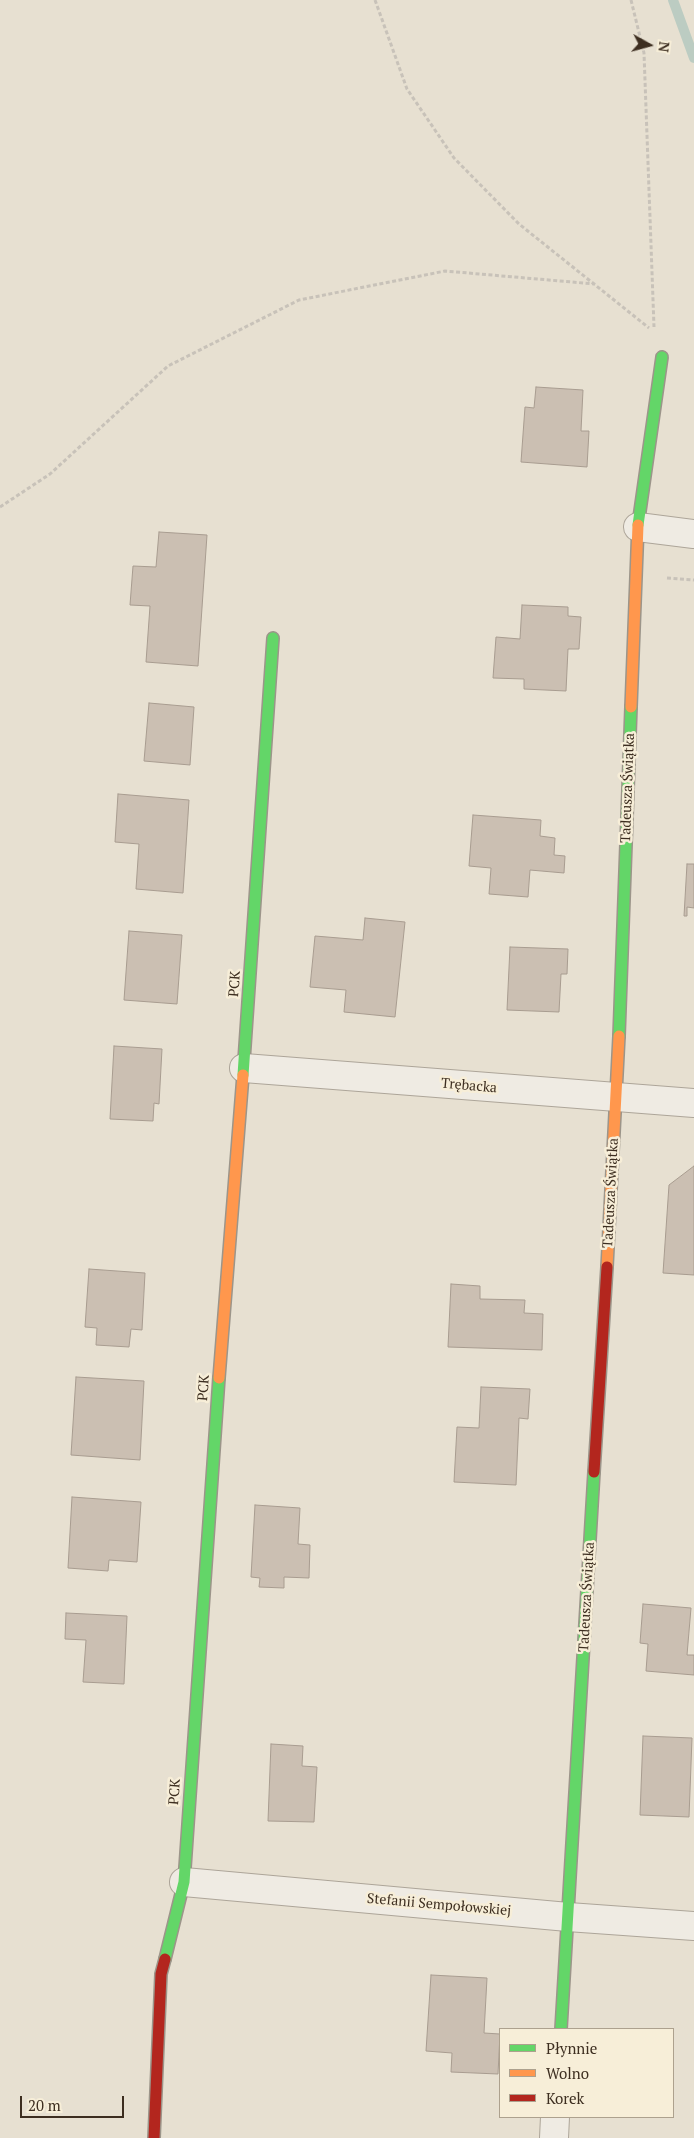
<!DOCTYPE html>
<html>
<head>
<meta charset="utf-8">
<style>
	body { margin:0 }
	#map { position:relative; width:694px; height:2138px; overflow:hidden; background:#e7e0d1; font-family:"PT Serif",serif }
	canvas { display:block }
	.legend { position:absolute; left:499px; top:2028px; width:175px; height:90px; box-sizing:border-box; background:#f7eed8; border:1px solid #ada18e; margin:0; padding:6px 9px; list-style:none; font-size:15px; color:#3d2e20 }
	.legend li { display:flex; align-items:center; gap:10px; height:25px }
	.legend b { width:25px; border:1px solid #ada18e }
	.north { position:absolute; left:624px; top:20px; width:50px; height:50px; -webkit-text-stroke:4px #f7eed8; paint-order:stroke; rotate:97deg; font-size:14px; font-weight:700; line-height:20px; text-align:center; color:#3d2e20 }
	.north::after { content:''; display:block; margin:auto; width:18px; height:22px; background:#3d2e20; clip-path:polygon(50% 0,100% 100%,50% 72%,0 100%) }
	.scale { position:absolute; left:20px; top:2096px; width:104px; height:22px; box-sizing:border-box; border:2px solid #3d2e20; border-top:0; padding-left:6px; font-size:15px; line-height:18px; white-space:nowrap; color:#3d2e20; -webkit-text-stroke:4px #f7eed8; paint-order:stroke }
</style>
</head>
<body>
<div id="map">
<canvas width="694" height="2138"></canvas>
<ul class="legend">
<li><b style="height:6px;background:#63d668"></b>Płynnie</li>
<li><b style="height:6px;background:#ff974d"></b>Wolno</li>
<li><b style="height:6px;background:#b3261e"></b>Korek</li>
</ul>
<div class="north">N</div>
<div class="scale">20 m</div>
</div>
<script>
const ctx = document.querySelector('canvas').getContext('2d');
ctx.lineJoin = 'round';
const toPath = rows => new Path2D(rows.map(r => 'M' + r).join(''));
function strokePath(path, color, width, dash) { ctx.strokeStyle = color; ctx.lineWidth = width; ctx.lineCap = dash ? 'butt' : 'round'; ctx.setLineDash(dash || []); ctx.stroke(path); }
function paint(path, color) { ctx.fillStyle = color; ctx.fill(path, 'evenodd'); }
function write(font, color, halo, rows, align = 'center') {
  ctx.font = font + ' "PT Serif",serif'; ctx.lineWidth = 5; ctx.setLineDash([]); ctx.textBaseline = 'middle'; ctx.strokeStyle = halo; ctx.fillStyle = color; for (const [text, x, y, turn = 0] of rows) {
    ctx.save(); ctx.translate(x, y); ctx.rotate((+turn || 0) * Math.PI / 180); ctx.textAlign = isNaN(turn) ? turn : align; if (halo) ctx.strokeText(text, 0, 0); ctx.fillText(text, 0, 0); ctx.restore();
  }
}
strokePath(toPath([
	[673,0,694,58]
]), '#bcccc2', 10);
const building = toPath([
	[536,387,583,390,581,431,589,431,587,467,521,462,525,407,534,408,536,387],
	[159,532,207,535,198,666,146,662,150,606,130,605,133,566,156,567,159,532],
	[522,605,568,607,568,616,581,617,579,649,568,649,566,691,524,689,524,679,493,678,496,637,520,639,522,605],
	[149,703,194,707,190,765,144,761,149,703],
	[118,794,189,800,183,893,136,889,139,844,115,842,118,794],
	[473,815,541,820,540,836,555,838,554,855,565,856,564,873,530,870,528,897,489,894,491,868,469,866,473,815],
	[687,864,694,864,694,908,687,907,687,916,684,916,687,864],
	[365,918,405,922,395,1017,344,1012,346,990,310,987,315,936,363,940,365,918],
	[129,931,182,935,177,1004,124,1000,129,931],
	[510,947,568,949,567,974,561,974,559,1012,507,1010,510,947],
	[114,1046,162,1049,159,1104,154,1103,153,1121,110,1119,114,1046],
	[694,1166,694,1275,663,1273,669,1185,694,1166],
	[89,1269,145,1273,142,1330,131,1329,129,1347,96,1345,97,1328,85,1327,89,1269],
	[451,1284,480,1286,480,1299,525,1300,524,1313,543,1314,542,1350,448,1347,451,1284],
	[76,1377,144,1381,140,1460,71,1455,76,1377],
	[481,1387,530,1389,528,1419,519,1418,516,1485,454,1482,457,1427,479,1428,481,1387],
	[72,1497,141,1502,137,1562,109,1560,108,1571,68,1568,72,1497],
	[255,1505,300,1508,298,1544,310,1545,309,1578,284,1577,284,1588,259,1587,260,1578,251,1577,255,1505],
	[643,1604,691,1608,687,1655,694,1655,694,1675,646,1671,648,1644,640,1643,643,1604],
	[66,1613,127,1616,124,1684,83,1682,86,1640,65,1639,66,1613],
	[643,1736,692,1738,689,1817,640,1815,643,1736],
	[271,1744,303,1746,302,1766,317,1767,314,1822,268,1821,271,1744],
	[431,1975,487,1978,484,2033,500,2034,498,2074,451,2072,452,2053,426,2051,431,1975]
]);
paint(building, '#cbbfb2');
strokePath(building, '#a89c90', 1);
const street = toPath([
	[638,527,694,534],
	[244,1068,694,1103],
	[184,1882,568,1917,694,1926],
	[554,2138,555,2117]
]);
const fast = toPath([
	[638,525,662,357],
	[619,1036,631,707],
	[243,1075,273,638],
	[165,1959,184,1882,219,1378],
	[561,2029,594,1472]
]);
const slow = toPath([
	[631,707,638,525],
	[607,1267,619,1036],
	[219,1378,243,1075]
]);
const jam = toPath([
	[594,1472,607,1267],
	[154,2138,161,1974,165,1959]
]);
strokePath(street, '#ada599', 30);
strokePath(fast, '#9c958a', 14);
strokePath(slow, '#9c958a', 14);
strokePath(jam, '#9c958a', 14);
strokePath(toPath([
	[375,0,407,89,454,158,519,224,649,328],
	[631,0,644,53,654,327],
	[0,507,50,474,168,366,299,300,445,271,595,284],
	[667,578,694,580]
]), '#c8c2b9', 3, [4, 2.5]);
strokePath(street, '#efebe3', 28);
strokePath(fast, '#63d668', 11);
strokePath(slow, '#ff974d', 11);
strokePath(jam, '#b3261e', 11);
write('14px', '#3d2e20', '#f7eed8', [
	["Tadeusza Świątka",628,788,-88],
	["PCK",235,984,-86],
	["Trębacka",469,1086,5],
	["Tadeusza Świątka",611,1193,-87],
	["PCK",204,1388,-86],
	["Tadeusza Świątka",587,1597,-87],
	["PCK",175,1792,-86],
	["Stefanii Sempołowskiej",439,1905,5]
]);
</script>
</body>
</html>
